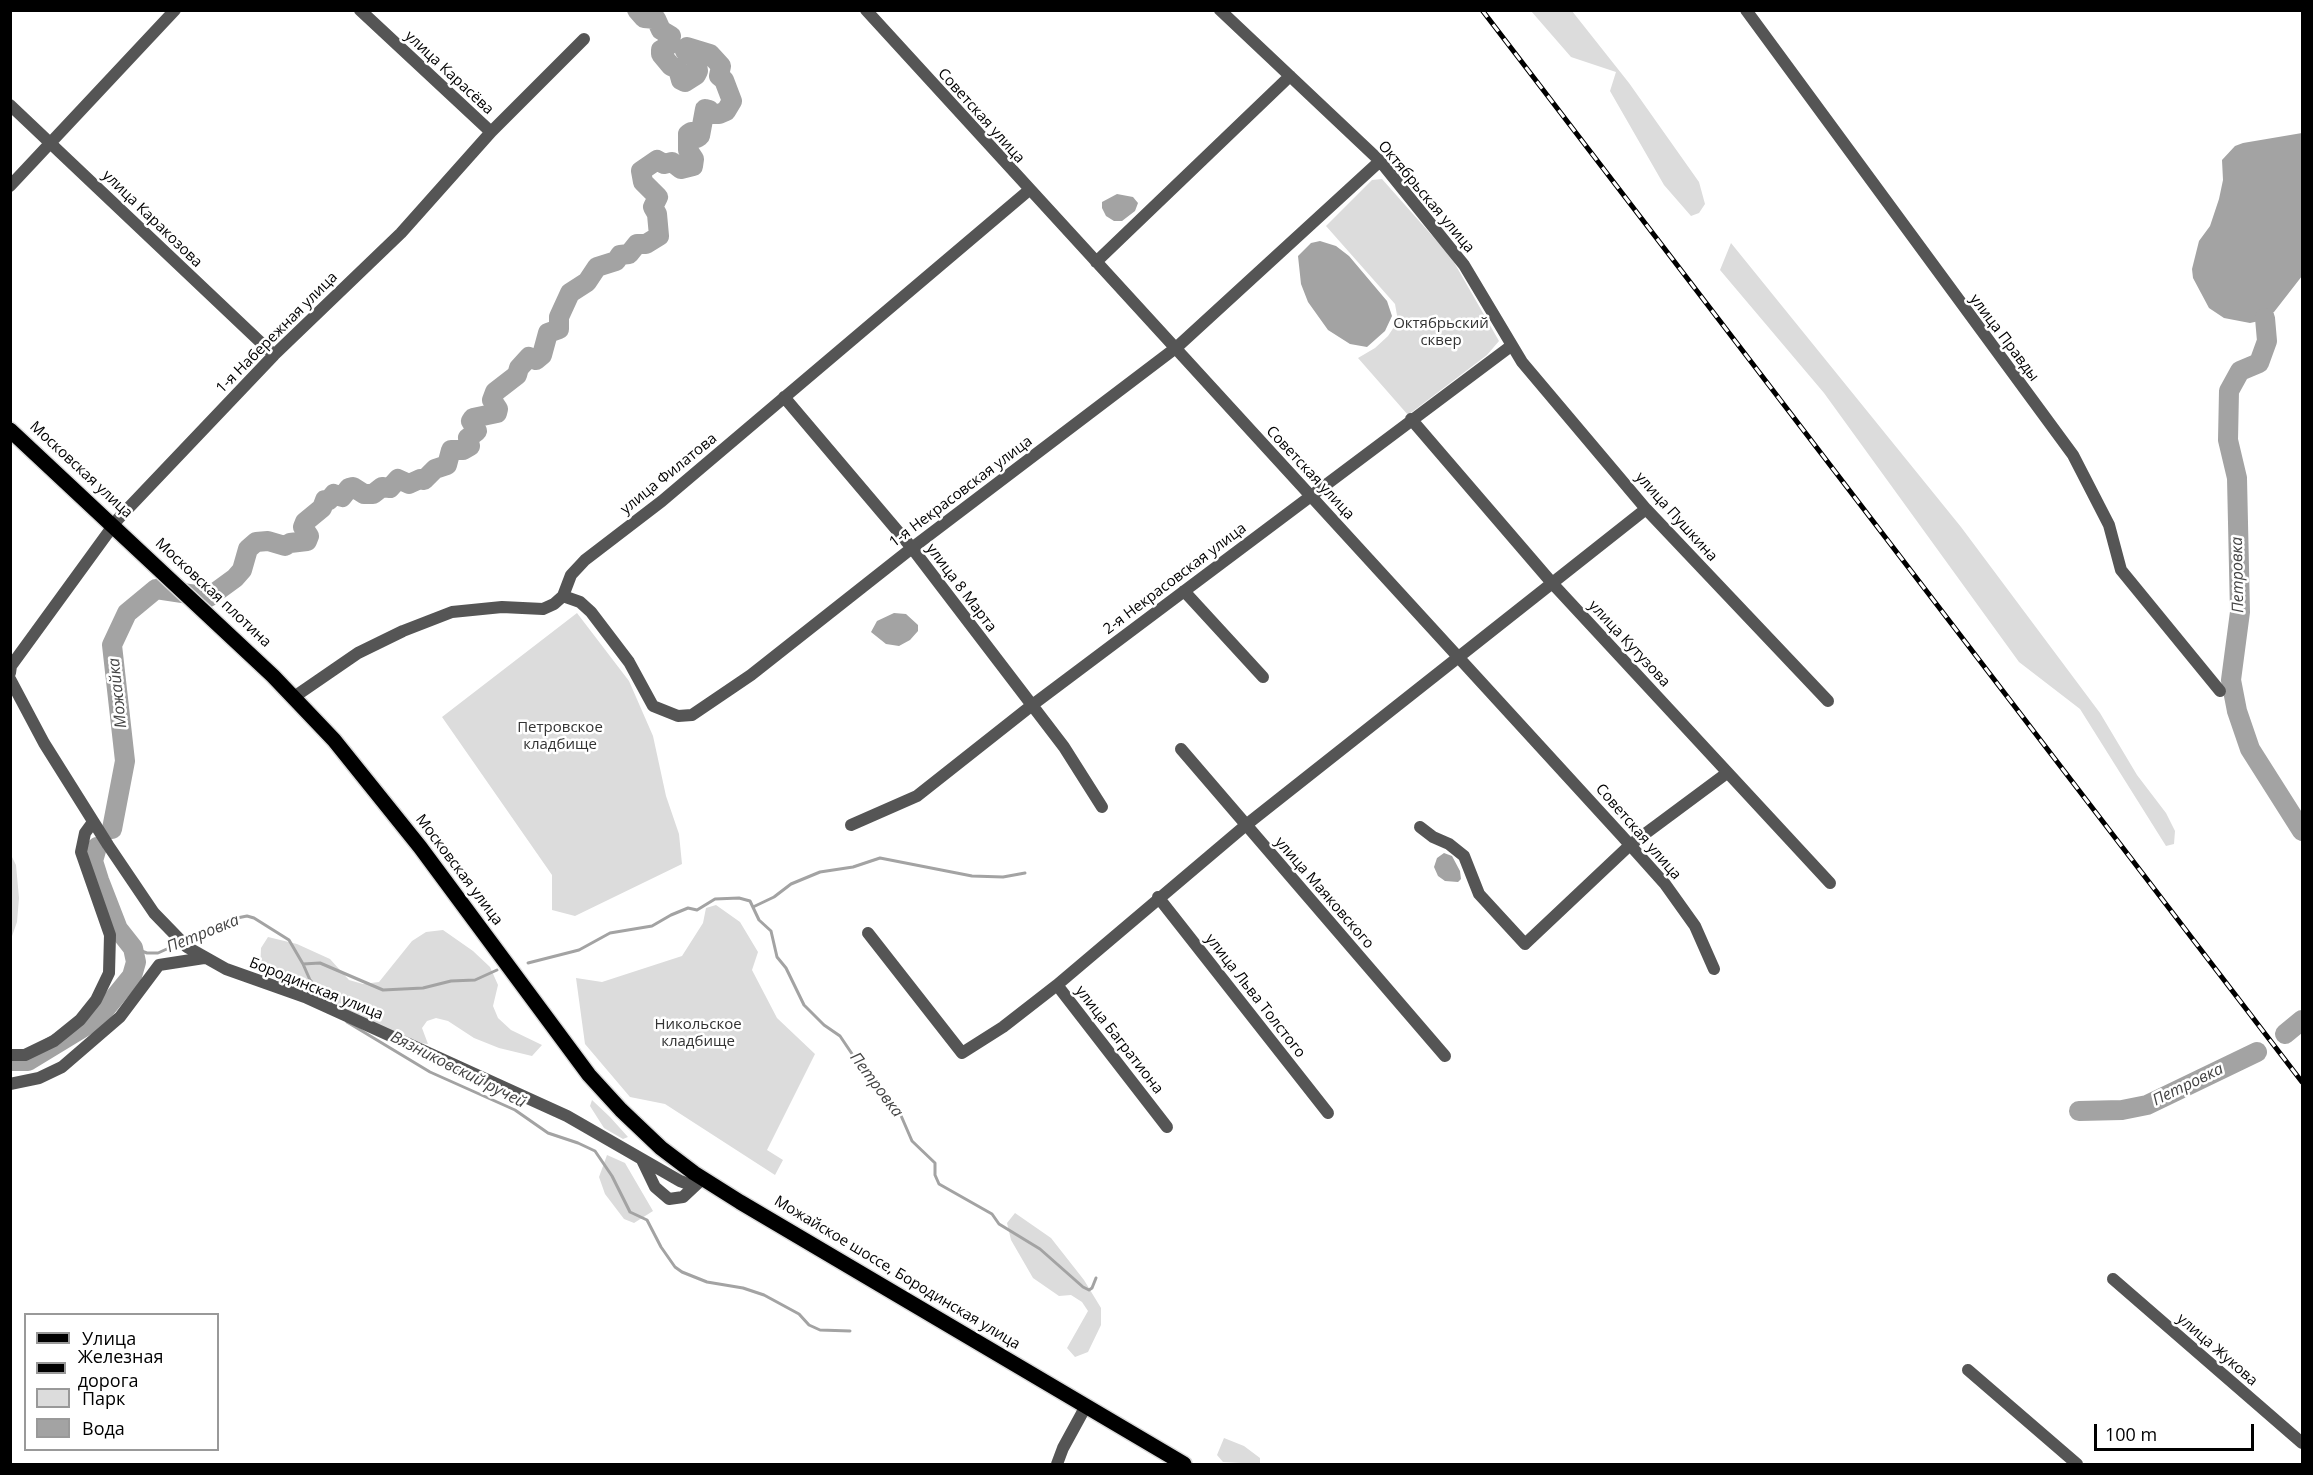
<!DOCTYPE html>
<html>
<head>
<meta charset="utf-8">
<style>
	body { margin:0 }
	#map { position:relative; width:2313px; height:1475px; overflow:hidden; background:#fff; font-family:"Open Sans",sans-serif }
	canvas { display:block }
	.frame { position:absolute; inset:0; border:12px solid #000; pointer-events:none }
	.legend { position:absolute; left:24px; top:1313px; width:195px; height:138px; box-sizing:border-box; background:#fff; border:2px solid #999; margin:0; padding:8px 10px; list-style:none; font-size:18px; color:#000 }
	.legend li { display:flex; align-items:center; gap:12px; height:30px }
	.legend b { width:30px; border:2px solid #999 }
	.scale { position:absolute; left:2094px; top:1424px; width:160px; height:27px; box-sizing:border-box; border:3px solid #000; border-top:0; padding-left:8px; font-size:18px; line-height:21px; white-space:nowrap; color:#000; -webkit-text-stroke:4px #fff; paint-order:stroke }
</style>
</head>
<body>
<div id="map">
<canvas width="2313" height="1475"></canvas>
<div class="frame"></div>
<ul class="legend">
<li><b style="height:8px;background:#000"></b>Улица</li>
<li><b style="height:8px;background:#000"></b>Железная дорога</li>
<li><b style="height:16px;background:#dcdcdc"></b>Парк</li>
<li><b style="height:16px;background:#a3a3a3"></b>Вода</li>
</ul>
<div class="scale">100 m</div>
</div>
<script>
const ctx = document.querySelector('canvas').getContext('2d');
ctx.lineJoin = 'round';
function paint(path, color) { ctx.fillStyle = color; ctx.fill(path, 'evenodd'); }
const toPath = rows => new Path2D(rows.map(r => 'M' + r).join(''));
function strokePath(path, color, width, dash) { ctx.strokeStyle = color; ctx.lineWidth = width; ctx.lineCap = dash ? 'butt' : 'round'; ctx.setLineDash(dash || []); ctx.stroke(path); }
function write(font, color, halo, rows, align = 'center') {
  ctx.font = font + ' "Open Sans",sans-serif'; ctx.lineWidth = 5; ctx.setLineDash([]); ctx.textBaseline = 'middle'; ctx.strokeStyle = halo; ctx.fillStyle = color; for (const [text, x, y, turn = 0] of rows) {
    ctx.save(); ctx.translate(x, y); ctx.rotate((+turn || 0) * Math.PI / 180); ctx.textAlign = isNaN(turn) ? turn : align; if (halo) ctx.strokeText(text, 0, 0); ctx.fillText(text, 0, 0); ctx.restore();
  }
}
paint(toPath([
	[1531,11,1572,11,1629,83,1699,182,1705,204,1699,213,1691,216,1664,185,1610,91,1616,72,1571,57],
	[1382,179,1451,257,1499,341,1487,355,1408,415,1358,358,1375,348,1388,336,1398,321,1395,304,1326,226,1372,180],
	[1731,243,1961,527,2100,713,2137,775,2166,813,2175,831,2174,844,2166,846,2080,709,2019,662,1824,393,1720,270],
	[577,613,629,681,653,736,666,796,679,834,682,864,575,916,552,910,552,875,442,717],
	[10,853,16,865,19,898,17,922,11,939],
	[716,905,740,922,758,952,752,970,777,1018,815,1054,767,1150,783,1160,775,1175,665,1104,630,1097,585,1044,576,978,602,982,682,956,703,923,706,908],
	[443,930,473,951,490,967,498,985,493,1006,498,1018,511,1030,542,1045,532,1056,499,1048,474,1038,448,1021,436,1018,427,1021,422,1028,428,1044,419,1043,260,972,261,948,268,937,297,944,330,959,349,980,363,984,379,982,412,941,426,932],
	[592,1100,610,1117,628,1137,623,1139,604,1128,590,1106],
	[607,1155,625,1163,653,1211,634,1223,624,1219,605,1194,599,1177],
	[1015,1213,1051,1238,1084,1280,1101,1308,1101,1325,1088,1352,1075,1357,1067,1348,1088,1311,1082,1302,1071,1295,1059,1296,1033,1278,1011,1240,1007,1223],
	[1224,1438,1244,1446,1260,1458,1260,1464,1223,1462,1217,1455]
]), '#dcdcdc');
paint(toPath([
	[2302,133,2302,276,2274,312,2259,321,2250,323,2224,318,2209,308,2193,278,2192,269,2199,241,2210,226,2219,199,2223,180,2222,160,2235,146,2243,143],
	[1117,194,1133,197,1138,203,1135,211,1122,221,1114,221,1106,216,1102,208,1102,202],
	[1320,241,1336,246,1349,256,1387,301,1392,316,1385,331,1367,347,1350,344,1328,330,1308,302,1301,284,1298,256,1311,243],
	[894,613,906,614,918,625,918,631,910,640,899,646,886,644,871,632,877,621],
	[1444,853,1452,856,1460,871,1461,879,1458,882,1445,881,1438,876,1434,867,1437,858]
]), '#a3a3a3');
strokePath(toPath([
	[753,907,774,897,791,884,820,872,853,867,880,858,972,876,1003,877,1025,873],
	[186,940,227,920,247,916,254,918,289,940,303,964,320,963,383,990,423,988,451,981,475,980,497,970],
	[133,948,147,953,158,953,180,943],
	[528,963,579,950,610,933,652,926,671,915,688,908,697,910,715,899,739,898,750,901,759,920,771,931,777,957,786,968,804,1005,824,1025,840,1036,877,1091,899,1111,912,1141,935,1163,935,1175,939,1184,992,1214,999,1224,1040,1249,1083,1287,1089,1290,1092,1288,1096,1278],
	[303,964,310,980,329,1003],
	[347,1022,430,1072,515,1110,548,1133,578,1143,595,1151,612,1176,630,1212,647,1220,661,1247,675,1267,682,1272,707,1282,743,1288,764,1295,799,1314,809,1325,820,1330,850,1331]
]), '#a3a3a3', 3);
strokePath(toPath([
	[2265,318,2267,341,2259,363,2240,371,2229,391,2228,440,2237,478,2240,612,2231,680,2237,711,2250,749,2302,831],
	[112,829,125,761,112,645,127,613,156,589,209,597,235,578,242,570,248,549,256,542,268,541,285,546,290,543,307,541,309,536,303,527,305,522,322,508,325,500,329,500,334,494,342,497,349,488,353,487,364,494,373,494,382,487,390,488,398,479,409,484,420,479,424,480,435,469,447,465,451,450,463,450,470,446,468,438,477,431,471,421,473,418,497,413,498,409,492,400,495,392,517,375,519,368,529,357,536,360,542,355,548,333,559,329,559,317,570,293,587,282,597,267,616,261,620,255,629,254,637,244,646,244,659,236,657,214,653,207,658,197,643,182,641,171,657,160,664,164,672,162,681,169,693,166,694,159,688,150,688,134,691,132,697,138,700,136,705,109,709,110,711,114,719,114,726,111,732,101,724,80,719,76,721,66,710,54,687,47,685,51,696,58,698,71,696,75,685,82,681,80,678,69,671,66,661,54,661,50,668,46,671,36,661,30,656,19,644,18,637,10],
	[2285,1034,2302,1020],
	[10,1061,28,1061,97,1019,132,976,136,962,133,948,118,929,99,880,93,861,97,847],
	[2079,1111,2122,1110,2147,1105,2257,1052]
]), '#a3a3a3', 20);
const major = toPath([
	[10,430,273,676,334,740,420,847,589,1075,621,1110,661,1148,694,1173,740,1202,1184,1464]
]);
strokePath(major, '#dbdbdb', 18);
strokePath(toPath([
	[360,10,491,132],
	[866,10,1622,836,1665,884,1695,926,1714,969],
	[1220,10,1380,161,1464,265,1522,362,1646,509,1828,701],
	[1746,10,2073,455,2109,525,2121,570,2220,691],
	[10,105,274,355],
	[10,186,175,10],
	[1096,262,1290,76],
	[784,397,912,548,1064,747,1102,807],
	[1411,419,1552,583,1830,883],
	[1184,591,1263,677],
	[563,596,580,602,591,612,629,662,653,706,678,716,692,715,751,675,912,548,1177,347,1380,161],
	[10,673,11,666,118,519,274,355,401,233,491,132,584,39],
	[10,679,44,743,108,845,154,913,187,947,226,969,305,997,567,1116,680,1181,694,1186],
	[294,697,358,653,403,631,452,612,502,607,543,609,554,604,563,596,571,575,585,560,662,501,1028,191],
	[1181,749,1445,1056],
	[851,825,917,796,1031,706,1511,346],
	[1420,827,1433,837,1449,844,1464,856,1479,894,1525,944,1630,845,1727,773],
	[1158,897,1328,1113],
	[868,933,962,1053,1003,1027,1057,985,1167,1127],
	[1057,985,1246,825,1646,509],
	[10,1055,25,1055,54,1041,80,1020,96,1000,109,973,110,935,81,852,85,833,93,822],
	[10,1084,39,1078,62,1067,120,1017,159,965,204,958],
	[642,1160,655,1187,669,1199,683,1197,699,1182],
	[2113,1279,2302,1443],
	[1968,1370,2077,1464],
	[1057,1464,1063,1448,1086,1406]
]), '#555', 12);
strokePath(major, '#000', 15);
const rail = toPath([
	[1482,10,2302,1082]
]);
strokePath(rail, '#000', 5);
strokePath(rail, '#fff', 3, [9]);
write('15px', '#000', '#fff', [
	["улица Карасёва",449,73,43],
	["Советская улица",981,116,48],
	["Октябрьская улица",1426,197,50],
	["улица Каракозова",152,219,44],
	["1-я Набережная улица",277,333,-45],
	["улица Правды",2004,338,53],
	["Московская улица",81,470,43],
	["Советская улица",1310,473,47],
	["улица Филатова",669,474,-39],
	["1-я Некрасовская улица",961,492,-37],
	["улица Пушкина",1676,517,48],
	["2-я Некрасовская улица",1175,579,-37],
	["улица 8 Марта",961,588,53],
	["Московская плотина",213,593,43],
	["улица Кутузова",1629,644,47],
	["Советская улица",1638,832,49],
	["Московская улица",459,870,53],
	["улица Маяковского",1324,893,49],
	["Бородинская улица",316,989,22],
	["улица Льва Толстого",1255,996,52],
	["улица Багратиона",1119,1040,52],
	["Можайское шоссе, Бородинская улица",897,1273,31],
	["улица Жукова",2217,1350,41]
]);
write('15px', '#333', '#fff', [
	["Октябрьский",1441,324],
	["сквер",1441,341],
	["Петровское",560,728],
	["кладбище",560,745],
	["Никольское",698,1025],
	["кладбище",698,1042]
]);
write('italic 16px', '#444', '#fff', [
	["Петровка",2238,575,-91],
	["Можайка",118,693,-96],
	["Петровка",203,934,-22],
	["Вязниковский ручей",458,1070,27],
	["Петровка",876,1085,53],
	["Петровка",2188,1085,-26]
]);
</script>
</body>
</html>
